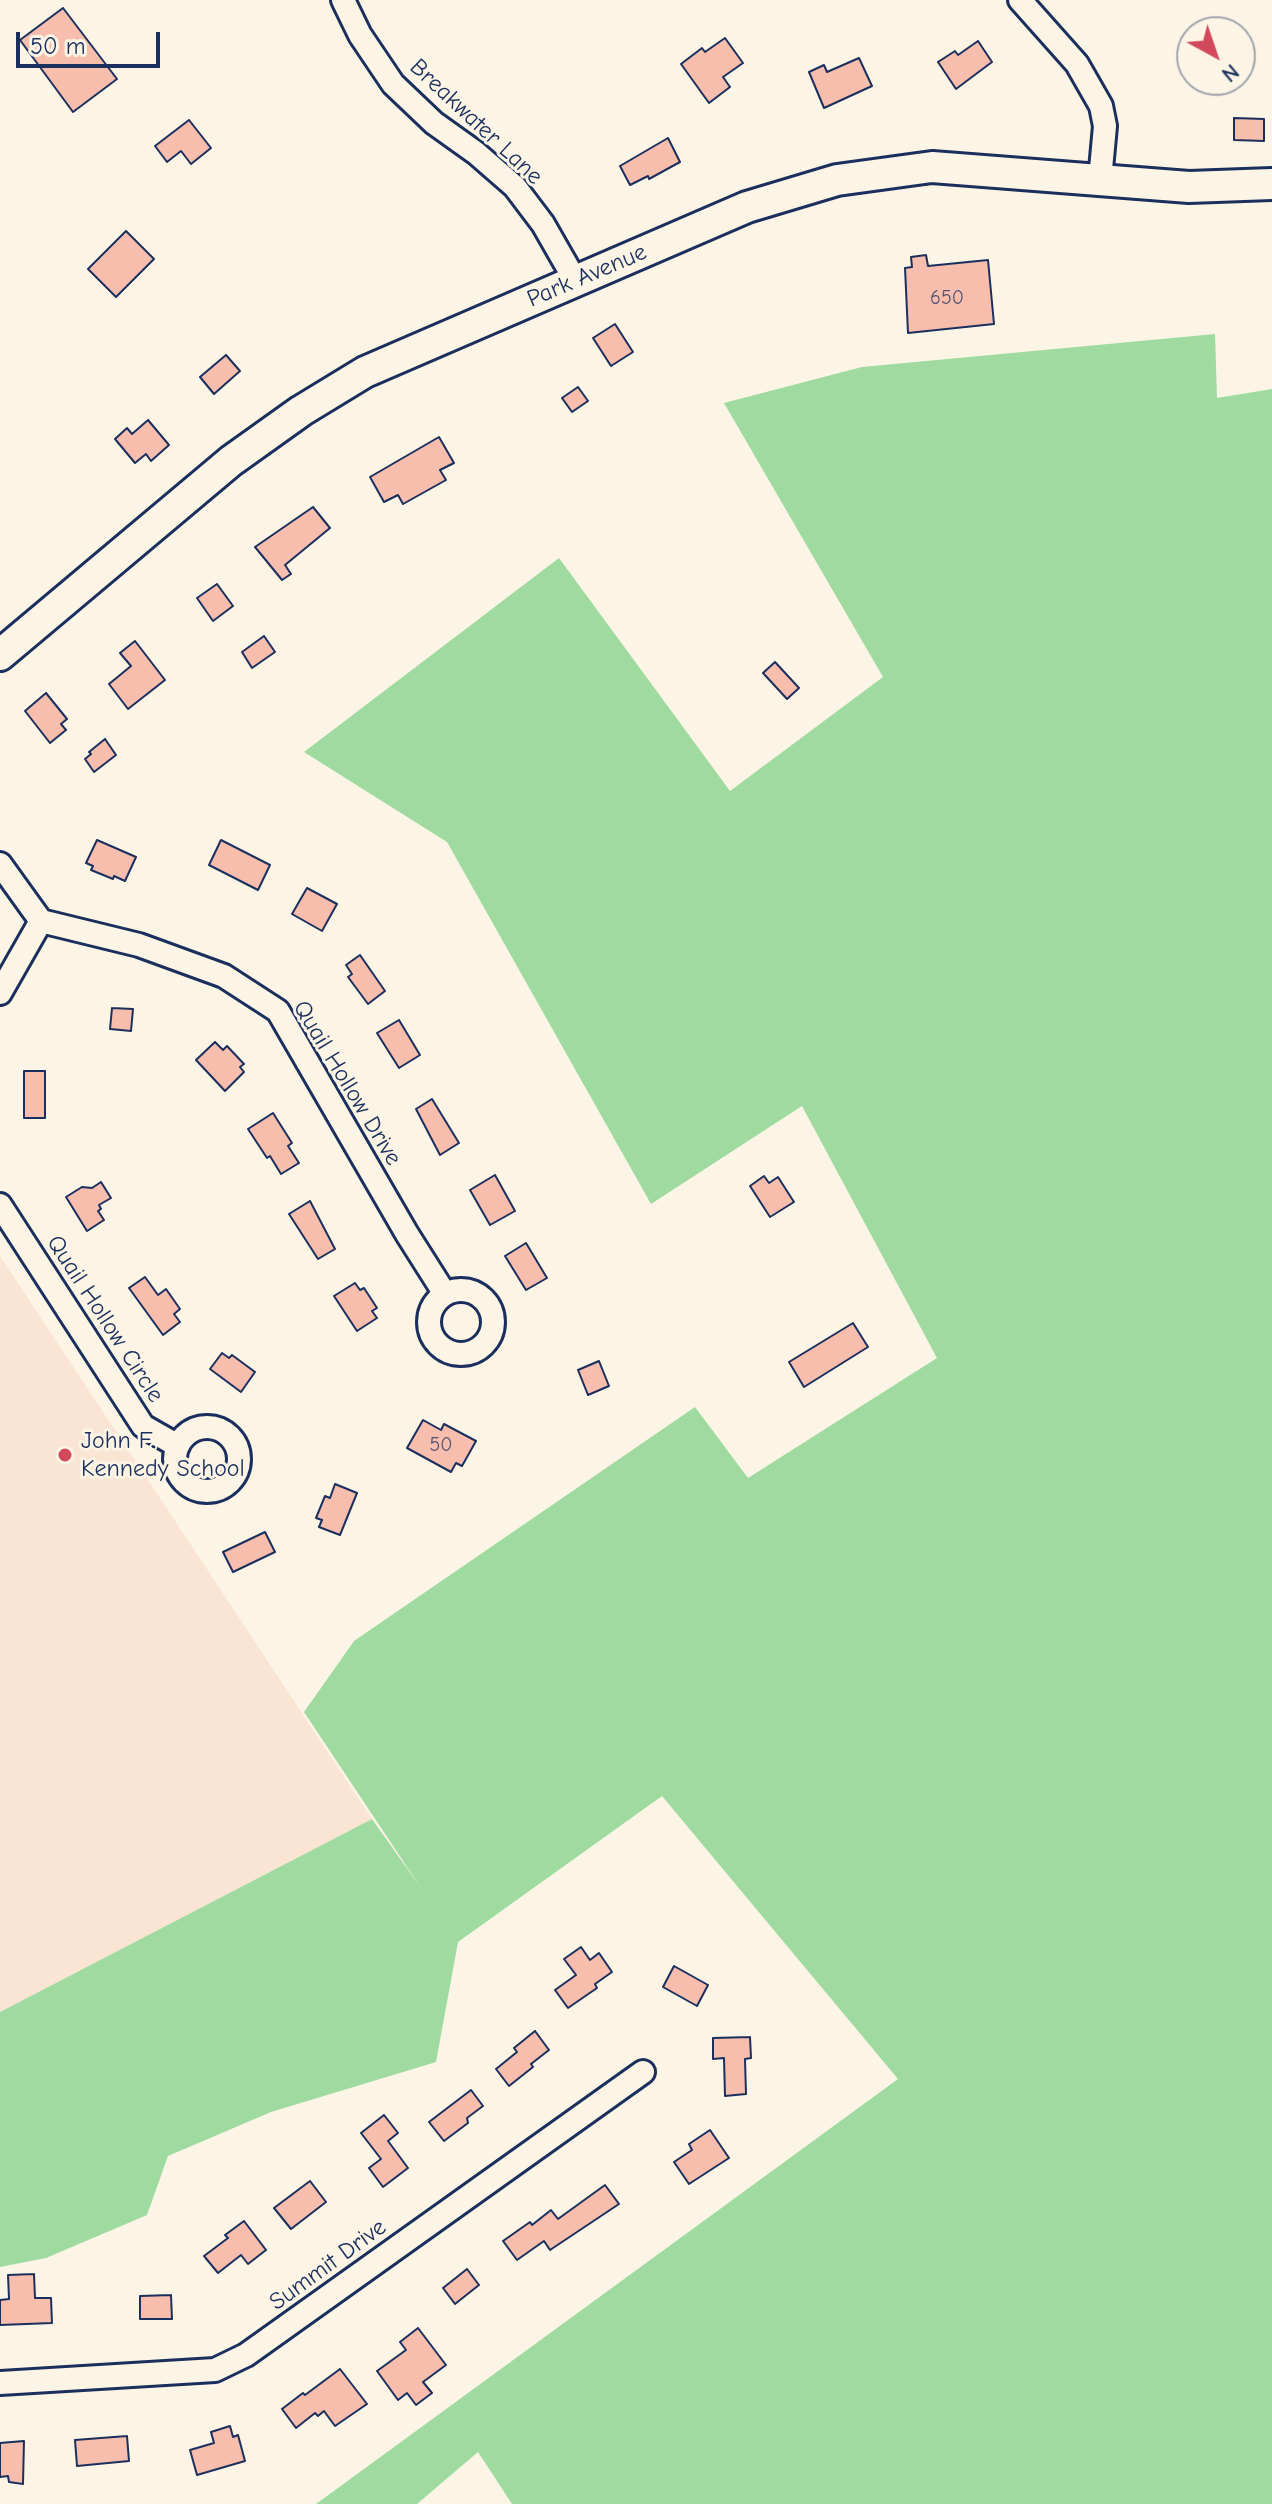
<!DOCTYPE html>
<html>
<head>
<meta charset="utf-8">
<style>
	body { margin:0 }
	#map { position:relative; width:1272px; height:2504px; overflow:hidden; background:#fcf5e5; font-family:"Comic Neue",sans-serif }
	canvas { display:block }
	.north { position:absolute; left:1176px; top:16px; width:80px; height:80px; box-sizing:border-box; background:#fcf5e5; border:2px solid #a2a6af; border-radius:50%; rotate:140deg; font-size:22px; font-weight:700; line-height:32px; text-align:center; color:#1b2f5e }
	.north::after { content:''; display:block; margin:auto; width:28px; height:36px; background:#d1495b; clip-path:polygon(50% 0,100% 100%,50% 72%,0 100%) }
	.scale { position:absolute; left:16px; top:32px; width:144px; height:36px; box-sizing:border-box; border:4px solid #1b2f5e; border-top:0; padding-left:10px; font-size:24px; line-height:28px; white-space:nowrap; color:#1b2f5e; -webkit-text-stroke:6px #fcf5e5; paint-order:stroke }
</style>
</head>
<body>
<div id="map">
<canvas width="1272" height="2504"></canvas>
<div class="north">N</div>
<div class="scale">50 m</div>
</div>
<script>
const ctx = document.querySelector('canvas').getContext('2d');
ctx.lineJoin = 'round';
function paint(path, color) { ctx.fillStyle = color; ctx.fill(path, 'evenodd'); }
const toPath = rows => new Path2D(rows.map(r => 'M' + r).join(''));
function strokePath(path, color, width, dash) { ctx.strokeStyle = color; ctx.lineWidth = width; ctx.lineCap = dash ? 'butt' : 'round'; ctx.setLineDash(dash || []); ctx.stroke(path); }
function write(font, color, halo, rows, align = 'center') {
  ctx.font = font + ' "Comic Neue",sans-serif'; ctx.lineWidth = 6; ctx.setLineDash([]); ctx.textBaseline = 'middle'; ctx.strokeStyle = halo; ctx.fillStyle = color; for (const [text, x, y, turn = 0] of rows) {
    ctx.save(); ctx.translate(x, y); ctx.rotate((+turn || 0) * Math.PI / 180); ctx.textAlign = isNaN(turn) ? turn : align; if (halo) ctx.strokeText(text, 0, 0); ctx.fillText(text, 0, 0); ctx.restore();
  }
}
paint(toPath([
	[0,1256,372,1819,0,2012]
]), '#fae4d4');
paint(toPath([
	[1215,334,1217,398,1272,389,1272,2504,512,2504,478,2452,417,2504,316,2504,898,2079,662,1796,458,1942,436,2062,271,2112,168,2156,147,2215,46,2258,0,2267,0,2012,372,1819,421,1888,304,1712,354,1641,695,1407,748,1478,937,1358,802,1106,651,1204,447,842,304,752,559,558,730,791,883,677,724,403,862,367]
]), '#9fdaa0');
const building = toPath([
	[63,8,117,79,73,112,20,40,63,8],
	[725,38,743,63,723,77,730,87,709,103,681,64,702,48,705,52,725,38],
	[978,41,992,62,956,89,938,62,955,51,958,55,978,41],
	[859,58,872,86,824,108,809,72,824,65,827,72,859,58],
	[1234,118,1264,119,1264,141,1234,140,1234,118],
	[189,120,211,148,191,164,181,151,167,162,155,146,189,120],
	[668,138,680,162,649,179,648,176,630,185,620,166,668,138],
	[126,231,154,259,116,297,88,269,126,231],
	[926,255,928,266,988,260,994,324,908,333,905,268,912,267,911,257,926,255],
	[615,324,633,352,611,366,593,338,615,324],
	[226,355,240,371,214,394,200,377,226,355],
	[578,387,588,401,572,412,562,398,578,387],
	[148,420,169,445,151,461,146,454,135,463,115,439,127,428,132,434,148,420],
	[439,437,454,463,440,470,446,480,403,504,398,495,384,502,370,477,439,437],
	[313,507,330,528,285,565,291,574,282,580,255,547,313,507],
	[217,584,233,606,213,621,197,598,217,584],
	[264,636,275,652,252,668,242,652,264,636],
	[135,641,165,680,128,709,109,684,131,666,120,653,135,641],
	[775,662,799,688,787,699,763,673,775,662],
	[46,693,67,719,61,724,66,730,50,743,25,711,46,693],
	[105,739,116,755,94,772,85,759,91,754,89,752,105,739],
	[97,840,136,857,125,881,114,876,113,879,91,870,93,866,86,863,97,840],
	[221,840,270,865,258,890,209,865,221,840],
	[307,888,337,904,322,931,292,914,307,888],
	[360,955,385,991,368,1004,348,977,352,974,346,965,360,955],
	[112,1008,133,1009,131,1031,110,1029,112,1008],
	[399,1020,420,1055,399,1068,377,1033,399,1020],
	[215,1042,223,1050,227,1046,244,1064,240,1067,244,1072,225,1091,196,1060,215,1042],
	[24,1071,45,1071,45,1118,24,1118,24,1071],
	[432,1099,459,1143,440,1155,416,1109,432,1099],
	[273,1113,292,1143,288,1146,299,1163,281,1174,270,1156,267,1158,248,1129,273,1113],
	[495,1175,515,1211,490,1225,470,1190,495,1175],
	[764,1176,769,1183,778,1177,794,1202,770,1217,750,1186,764,1176],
	[101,1182,111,1198,99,1205,101,1209,98,1211,104,1220,87,1231,66,1197,82,1187,92,1188,101,1182],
	[310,1201,335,1249,318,1259,289,1214,310,1201],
	[526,1243,547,1278,526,1290,505,1256,526,1243],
	[145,1277,158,1295,166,1289,180,1309,174,1314,180,1322,163,1335,129,1288,145,1277],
	[355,1283,360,1290,364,1288,377,1308,372,1311,377,1318,357,1331,334,1296,355,1283],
	[853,1323,868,1347,804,1387,789,1362,853,1323],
	[222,1353,229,1358,232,1355,255,1372,241,1392,210,1369,222,1353],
	[599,1361,609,1386,588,1395,578,1370,599,1361],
	[423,1420,441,1430,444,1424,476,1441,462,1466,456,1463,451,1472,407,1448,423,1420],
	[335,1484,357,1493,340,1535,319,1527,322,1520,316,1518,325,1496,330,1498,335,1484],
	[265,1532,275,1552,233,1572,223,1552,265,1532],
	[581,1947,590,1960,599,1953,612,1972,595,1984,597,1988,568,2008,555,1990,576,1975,564,1959,581,1947],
	[674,1966,708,1985,697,2006,663,1987,674,1966],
	[535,2031,549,2050,531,2064,533,2067,509,2086,496,2069,517,2052,514,2048,535,2031],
	[750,2037,751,2058,745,2059,746,2094,725,2096,724,2058,713,2059,713,2038,750,2037],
	[471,2090,483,2106,467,2118,468,2123,444,2141,429,2122,471,2090],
	[384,2115,398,2133,388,2141,408,2168,383,2187,369,2168,381,2159,361,2133,384,2115],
	[710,2130,729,2158,689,2184,674,2162,692,2150,689,2144,710,2130],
	[310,2181,326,2202,291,2229,274,2208,310,2181],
	[605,2185,619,2204,550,2250,544,2241,517,2260,503,2241,530,2222,532,2225,551,2210,558,2219,605,2185],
	[244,2221,266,2250,248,2264,241,2255,218,2273,204,2256,228,2238,225,2235,244,2221],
	[467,2269,479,2285,455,2304,443,2288,467,2269],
	[34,2274,35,2298,51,2298,52,2323,0,2325,0,2300,9,2299,8,2275,34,2274],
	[171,2295,172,2319,140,2319,140,2296,171,2295],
	[418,2328,446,2365,423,2382,432,2393,416,2405,407,2393,398,2400,377,2371,406,2350,400,2342,418,2328],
	[340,2369,367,2404,335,2426,324,2411,318,2416,315,2413,296,2428,282,2409,303,2393,305,2395,340,2369],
	[230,2426,233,2437,238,2435,245,2461,197,2475,190,2450,214,2443,211,2432,230,2426],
	[127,2436,129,2461,77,2466,75,2440,127,2436],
	[24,2441,23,2484,9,2482,8,2476,0,2477,0,2443,24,2441]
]);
paint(building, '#f7bead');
strokePath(building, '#1b2f5e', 2);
const street = toPath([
	[343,0,360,35,393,84,434,123,476,153,515,187,543,224,575,280],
	[1020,0,1077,64,1101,106,1105,126,1100,180],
	[0,864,41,921,139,945,224,976,278,1011,407,1234,445,1294],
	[0,993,41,921],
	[0,1205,143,1426,178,1446],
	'429 1322a32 32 0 1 1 64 0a32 32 0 1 1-64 0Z',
	'175 1459a32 32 0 1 1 64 0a32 32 0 1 1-64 0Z',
	[0,2383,215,2370,246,2355,643,2072]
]);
const secondary = toPath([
	[0,655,231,461,301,411,365,372,747,207,837,180,932,167,1189,187,1272,184]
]);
strokePath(street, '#1b2f5e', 28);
strokePath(secondary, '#1b2f5e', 36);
strokePath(street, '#fcf5e5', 22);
strokePath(secondary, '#fcf5e5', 30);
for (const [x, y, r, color] of [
	[65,1455,8,"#d1495b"]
]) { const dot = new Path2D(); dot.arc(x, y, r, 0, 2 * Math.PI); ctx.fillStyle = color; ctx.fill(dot); strokePath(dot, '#fcf5e5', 3); }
write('20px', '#525372', null, [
	["650",947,298],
	["50",441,1445]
]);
write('24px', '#1b2f5e', '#fcf5e5', [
	["Breakwater Lane",476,122,43],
	["Park Avenue",587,276,-23],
	["Quail Hollow Drive",347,1083,59],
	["Quail Hollow Circle",105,1319,57],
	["Summit Drive",328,2265,-36]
]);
write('24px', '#1b2f5e', '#fcf5e5', [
	["John F.",81,1441],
	["Kennedy School",81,1469]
], 'left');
</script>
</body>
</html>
